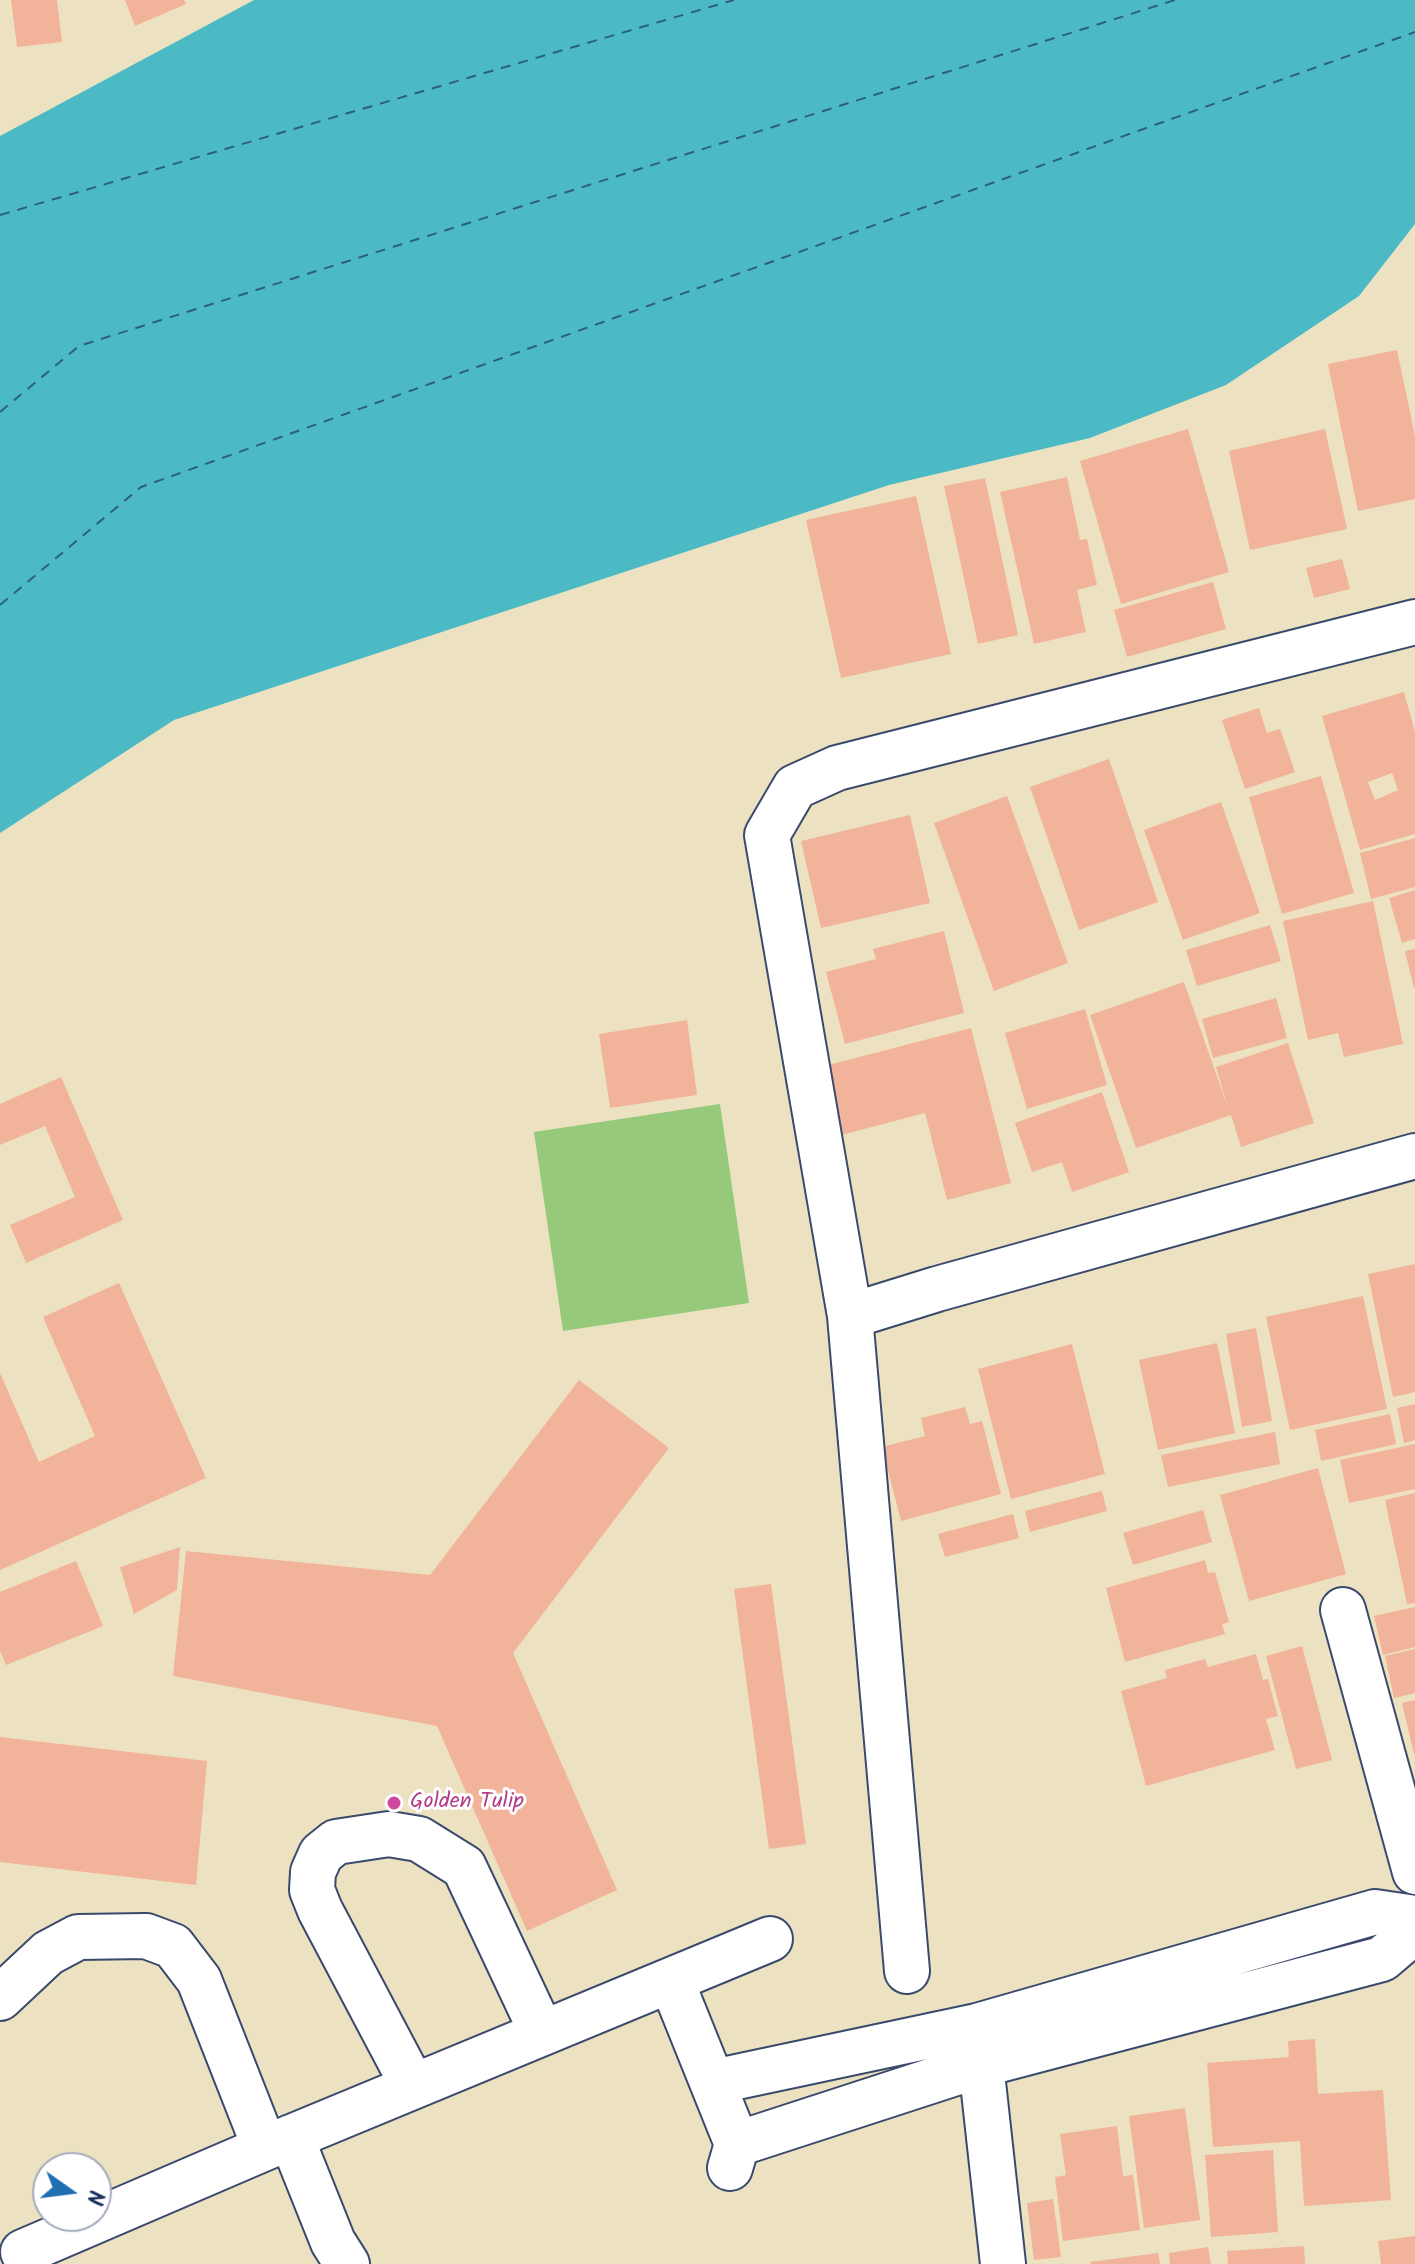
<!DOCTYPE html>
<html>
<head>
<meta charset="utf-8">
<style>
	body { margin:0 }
	#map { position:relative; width:1415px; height:2264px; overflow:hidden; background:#ece2c1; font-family:Kalam,sans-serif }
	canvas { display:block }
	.north { position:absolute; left:32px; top:2152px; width:80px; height:80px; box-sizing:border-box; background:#fff; border:2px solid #a4acbf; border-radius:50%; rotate:104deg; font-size:22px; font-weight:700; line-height:32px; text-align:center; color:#1b2f5e }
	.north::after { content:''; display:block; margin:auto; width:28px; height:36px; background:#1f6fb2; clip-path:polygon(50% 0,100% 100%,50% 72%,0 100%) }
</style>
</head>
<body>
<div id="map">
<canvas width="1415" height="2264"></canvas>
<div class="north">N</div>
</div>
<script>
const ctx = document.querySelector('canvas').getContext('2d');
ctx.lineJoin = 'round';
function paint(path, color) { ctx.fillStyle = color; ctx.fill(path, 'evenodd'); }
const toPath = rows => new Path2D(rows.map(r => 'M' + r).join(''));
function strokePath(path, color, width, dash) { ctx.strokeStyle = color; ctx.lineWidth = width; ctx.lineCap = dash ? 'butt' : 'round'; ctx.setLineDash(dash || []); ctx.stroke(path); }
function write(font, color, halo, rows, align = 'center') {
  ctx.font = font + ' Kalam,sans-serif'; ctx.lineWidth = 6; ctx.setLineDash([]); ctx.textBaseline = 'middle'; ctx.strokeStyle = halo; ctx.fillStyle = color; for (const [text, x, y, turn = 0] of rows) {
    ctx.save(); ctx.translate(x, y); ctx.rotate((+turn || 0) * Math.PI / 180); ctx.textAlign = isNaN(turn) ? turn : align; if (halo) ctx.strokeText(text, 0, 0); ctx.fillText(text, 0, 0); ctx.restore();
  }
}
paint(toPath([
	[720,1104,749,1303,563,1331,534,1132]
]), '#96c97a');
paint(toPath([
	[254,0,1415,0,1415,224,1359,296,1226,385,1090,438,889,485,174,720,0,833,0,136]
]), '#4cbac5');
strokePath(toPath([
	[0,215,734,0],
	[0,412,79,346,1175,0],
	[0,605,141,487,1415,32]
]), '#2c6082', 2, [10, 8]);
paint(toPath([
	[11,0,57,0,62,42,17,47],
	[125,0,184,0,186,4,135,26],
	[1397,350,1415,436,1415,499,1358,511,1328,364],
	[1188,429,1229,572,1121,604,1080,461],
	[1325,429,1347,529,1250,550,1229,451],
	[1067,477,1080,540,1087,539,1097,585,1077,590,1086,632,1034,644,1000,492],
	[985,478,1018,635,978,644,944,486],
	[916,496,951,654,841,678,806,520],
	[1342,559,1350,589,1314,598,1306,568],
	[1213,582,1226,629,1127,657,1114,610],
	[1404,692,1415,732,1415,834,1360,850,1322,716],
	[1392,773,1398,790,1375,800,1368,782],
	[1259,708,1267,733,1280,729,1295,772,1245,789,1222,720],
	[1109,759,1158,902,1079,930,1030,787],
	[1321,776,1354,893,1282,914,1249,797],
	[1007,796,1068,963,994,991,934,823],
	[1221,802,1260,913,1183,940,1144,830],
	[910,815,930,903,821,928,801,841],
	[1415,838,1415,887,1371,899,1360,853],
	[1415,890,1415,939,1402,943,1389,898],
	[1373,901,1403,1044,1344,1057,1338,1033,1308,1040,1283,921],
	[1270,925,1281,961,1197,986,1186,950],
	[944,931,964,1013,845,1044,826,972,876,959,873,949],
	[1415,949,1415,988,1414,988,1405,951],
	[1184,982,1228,1108,1216,1067,1288,1043,1314,1123,1241,1147,1231,1115,1136,1148,1090,1015],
	[1276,998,1287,1038,1213,1058,1202,1019],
	[1085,1009,1107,1085,1027,1109,1005,1033],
	[687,1020,697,1095,610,1108,599,1034],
	[971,1028,1011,1183,947,1200,925,1113,830,1138,813,1069],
	[61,1077,123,1220,26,1263,10,1225,75,1197,45,1126,0,1145,0,1104],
	[1102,1092,1129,1172,1072,1192,1062,1162,1032,1172,1015,1123],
	[1415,1264,1415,1392,1393,1397,1368,1274],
	[119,1283,206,1478,0,1570,0,1373,39,1462,95,1436,43,1317],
	[1363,1296,1387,1409,1290,1430,1266,1317],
	[1256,1328,1272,1421,1242,1427,1226,1334],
	[1217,1343,1235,1433,1158,1450,1139,1360],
	[1072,1344,1105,1474,1011,1499,978,1369],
	[579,1380,669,1448,513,1653,617,1890,527,1931,437,1726,173,1676,186,1551,430,1575],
	[1415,1404,1415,1440,1404,1443,1397,1408],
	[965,1407,970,1424,982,1421,1001,1494,901,1521,882,1447,925,1436,921,1418],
	[1390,1414,1396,1444,1321,1461,1315,1430],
	[1275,1432,1280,1464,1168,1487,1161,1455],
	[1415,1444,1415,1489,1349,1503,1340,1460],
	[1318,1468,1346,1574,1249,1601,1220,1495],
	[1102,1491,1107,1511,1030,1532,1025,1511],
	[1415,1493,1415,1603,1407,1604,1385,1500],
	[1203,1510,1212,1542,1133,1565,1123,1533],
	[1013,1514,1019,1538,945,1557,938,1534],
	[180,1547,177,1590,134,1614,120,1567],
	[1205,1560,1208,1573,1215,1572,1229,1622,1222,1624,1225,1634,1125,1662,1106,1588],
	[76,1561,103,1626,6,1665,0,1651,0,1592],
	[771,1584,806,1844,769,1849,734,1589],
	[1415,1607,1415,1647,1383,1655,1374,1616],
	[1302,1646,1332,1760,1296,1769,1266,1656],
	[1415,1649,1415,1693,1394,1698,1385,1656],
	[1256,1654,1263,1680,1268,1679,1278,1716,1266,1719,1275,1750,1146,1786,1121,1691,1167,1678,1165,1670,1205,1659,1208,1667],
	[1415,1700,1415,1754,1414,1754,1402,1703],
	[0,1737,207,1761,196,1885,0,1862],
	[1315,2039,1318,2094,1383,2090,1391,2200,1304,2206,1300,2141,1213,2147,1207,2063,1289,2057,1288,2041],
	[1185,2108,1200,2220,1144,2228,1129,2116],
	[1117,2126,1123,2176,1133,2175,1140,2230,1063,2241,1055,2177,1066,2175,1060,2134],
	[1273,2150,1278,2232,1211,2237,1205,2155],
	[1053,2199,1061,2257,1034,2260,1027,2203],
	[1415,2236,1415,2264,1381,2264,1378,2241],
	[1304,2246,1305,2264,1228,2264,1227,2251],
	[1208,2247,1211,2264,1170,2264,1169,2253],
	[1158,2253,1160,2264,1091,2264,1090,2262]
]), '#f1b399');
const minor = toPath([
	[850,1316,937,1289,1415,1156],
	[1343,1610,1415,1872],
	[907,1971,850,1316,767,835,795,787,837,768,1415,622],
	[671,1980,737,2144,730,2168],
	[0,1998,48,1953,78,1937,146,1936,173,1946,199,1980,265,2148],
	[978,2037,1003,2264],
	[713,2082,977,2026,1375,1912,1415,1918],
	[413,2086,320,1910,312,1890,313,1872,321,1854,336,1842,389,1834,419,1839,464,1867,542,2033],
	[291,2137,333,2242,347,2264],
	[737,2144,980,2065,1382,1959,1415,1931],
	[23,2252,265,2148,770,1939]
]);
strokePath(minor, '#3a4a6d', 48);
strokePath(minor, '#fff', 44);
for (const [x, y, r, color] of [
	[394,1803,8,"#d1479c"]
]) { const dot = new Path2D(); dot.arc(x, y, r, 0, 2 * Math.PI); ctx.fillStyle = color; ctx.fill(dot); strokePath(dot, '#fff', 3); }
write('22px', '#b23c85', '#fff', [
	["Golden Tulip",410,1803]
], 'left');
</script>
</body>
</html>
